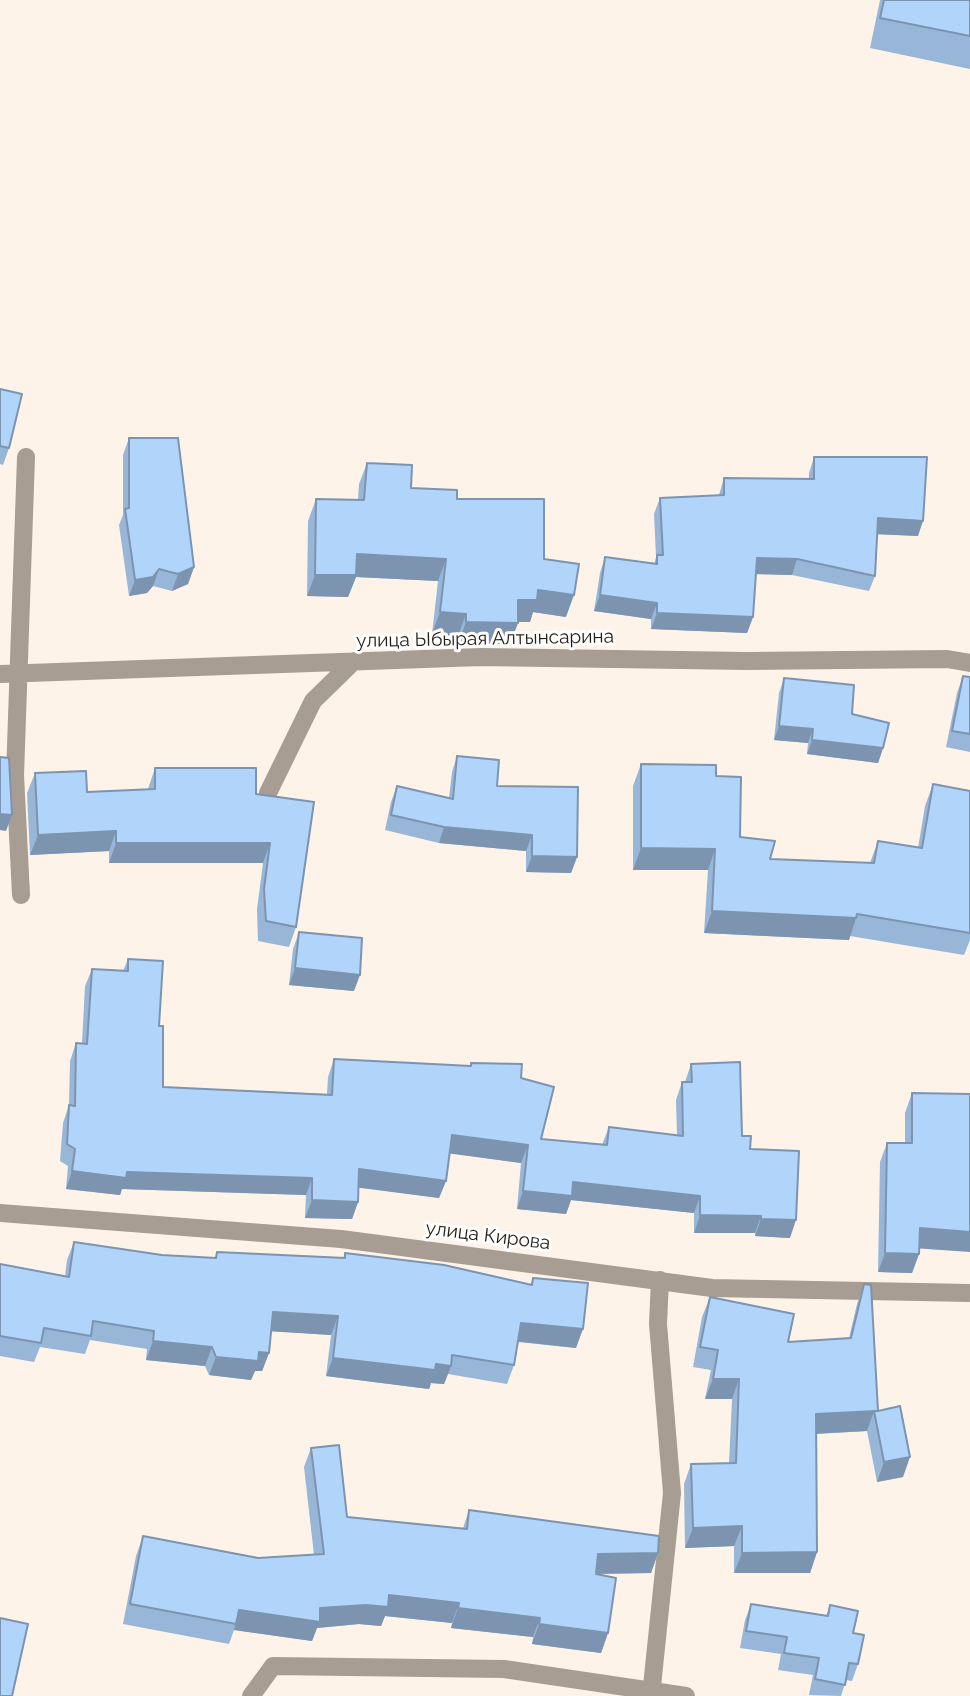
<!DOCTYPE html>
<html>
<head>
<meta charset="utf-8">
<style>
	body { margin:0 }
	canvas { display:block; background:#fdf3e9 }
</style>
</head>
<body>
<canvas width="970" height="1696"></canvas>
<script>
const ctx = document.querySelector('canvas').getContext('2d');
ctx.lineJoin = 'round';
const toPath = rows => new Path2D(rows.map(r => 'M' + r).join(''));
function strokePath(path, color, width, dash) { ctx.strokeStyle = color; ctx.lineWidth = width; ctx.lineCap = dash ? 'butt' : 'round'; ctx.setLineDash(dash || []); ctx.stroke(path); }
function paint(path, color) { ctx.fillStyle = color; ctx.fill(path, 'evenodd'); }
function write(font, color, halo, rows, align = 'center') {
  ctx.font = font + ' Raleway,sans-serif'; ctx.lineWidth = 6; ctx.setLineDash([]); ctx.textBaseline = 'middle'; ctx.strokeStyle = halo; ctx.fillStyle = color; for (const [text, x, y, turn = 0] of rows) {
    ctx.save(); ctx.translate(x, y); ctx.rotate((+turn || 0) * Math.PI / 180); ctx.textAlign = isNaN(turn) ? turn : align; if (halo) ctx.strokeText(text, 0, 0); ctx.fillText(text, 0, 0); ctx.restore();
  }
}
strokePath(toPath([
	[0,674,481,657,746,661,947,659,970,663],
	[268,793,313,701,354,661],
	[21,895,15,775,26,457],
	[0,1213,341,1239,712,1288,970,1293],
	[251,1696,273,1666,504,1669,686,1696],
	[651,1696,672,1493,658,1324,660,1280]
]), '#a89d93', 18);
paint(toPath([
	[880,0,970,0,970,69,870,48],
	[0,389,9,448,3,465,0,464],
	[129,438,194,567,188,584,172,591,153,586,147,593,129,596,119,525,123,515,123,455],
	[814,457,918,536,877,534,875,576,869,591,792,575,756,574,753,617,747,633,651,629,651,619,594,611,600,573,605,557,654,564,656,557,654,514,660,498,719,495,724,478,809,479,809,473],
	[367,463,411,488,457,499,544,559,566,617,533,612,530,622,518,622,510,644,458,644,458,636,432,634,438,581,356,577,348,597,307,596,308,521,316,499,358,500,359,484],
	[963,676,970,677,970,752,946,747,957,693],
	[784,678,852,714,883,748,878,763,807,754,808,743,774,740,779,693],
	[457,756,497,786,577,857,571,873,526,872,526,851,439,843,385,830,391,802,397,786,449,798,452,772],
	[641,764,716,776,740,837,770,859,870,863,878,841,918,848,925,806,933,784,970,791,970,940,964,955,850,936,849,940,704,933,708,870,633,870,633,786],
	[155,768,256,794,296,927,289,947,258,941,257,909,263,863,109,863,109,851,30,855,27,793,35,773,87,792,148,789],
	[299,932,354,991,289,985,293,949],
	[128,959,159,1026,163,1087,327,1094,328,1077,334,1059,470,1066,471,1063,521,1078,541,1139,602,1145,609,1127,677,1135,676,1100,682,1082,685,1082,691,1064,742,1136,750,1149,790,1238,755,1236,755,1233,694,1233,694,1213,571,1200,566,1214,517,1209,521,1163,450,1153,446,1181,439,1198,359,1187,358,1202,352,1219,305,1218,306,1195,122,1189,120,1195,66,1189,68,1166,60,1161,63,1123,69,1105,70,1061,76,1043,82,1043,85,986,92,969,123,971],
	[912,1093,919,1254,912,1273,878,1272,880,1162,887,1143,905,1143,905,1113],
	[74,1242,162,1255,215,1258,217,1252,343,1258,345,1253,531,1284,533,1278,576,1348,518,1342,514,1365,507,1384,448,1374,444,1384,431,1383,429,1389,326,1376,331,1335,271,1331,269,1353,262,1371,255,1371,251,1380,209,1375,205,1366,146,1360,147,1349,90,1340,85,1354,40,1347,34,1362,0,1356,0,1264,65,1276,67,1260],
	[864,1284,878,1411,903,1477,877,1482,867,1431,817,1434,817,1552,810,1573,734,1573,734,1546,685,1548,684,1484,691,1464,729,1463,732,1399,705,1399,711,1370,693,1367,702,1317,710,1297,788,1342,849,1338,857,1304],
	[311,1448,347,1517,463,1528,469,1510,658,1553,651,1573,596,1574,608,1633,601,1653,532,1644,533,1637,451,1628,452,1623,385,1616,381,1626,359,1624,317,1628,312,1641,234,1630,229,1644,123,1624,136,1556,143,1536,258,1558,314,1555,304,1467],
	[751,1604,826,1616,830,1605,853,1633,858,1664,852,1681,846,1680,841,1696,809,1695,813,1675,778,1670,781,1654,740,1648,745,1620]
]), '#98b6d7');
paint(toPath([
	[878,518,923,521,918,536,872,534],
	[357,554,446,559,438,581,356,577,348,597,307,596,315,575],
	[757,558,797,559,792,575,751,574],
	[194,567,188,584,172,591,178,574],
	[159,569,153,586,147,593,129,596,135,580],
	[538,590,574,595,566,617,533,612,530,622,510,622,518,600],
	[600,595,657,603,651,619,594,611],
	[440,612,466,614,458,636,432,634],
	[657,613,753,617,747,633,651,629],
	[466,622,518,623,510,644,458,644],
	[779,726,813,729,808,743,774,740],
	[812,740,883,748,878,763,807,754],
	[0,814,12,815,6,831,0,830],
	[444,827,532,835,526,851,439,843],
	[116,831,109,851,30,855,38,835],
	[116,843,270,843,263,863,109,863],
	[641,848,715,849,708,870,633,870],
	[532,856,577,857,571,873,526,872],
	[712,911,856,918,849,940,704,933],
	[295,968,360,975,354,991,289,985],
	[452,1135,528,1145,521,1163,446,1153],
	[359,1169,446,1181,439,1198,353,1187],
	[72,1171,127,1172,312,1178,306,1195,122,1189,120,1195,66,1189],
	[573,1182,700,1196,694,1213,571,1200,566,1214,517,1209,523,1191],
	[312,1200,358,1202,352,1219,305,1218],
	[700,1215,761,1216,755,1233,694,1233],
	[761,1219,796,1220,790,1238,755,1236],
	[920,1228,970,1232,970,1252,913,1248],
	[885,1253,919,1254,912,1273,878,1272],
	[273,1312,338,1316,331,1335,266,1331],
	[521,1323,583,1329,576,1348,514,1341],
	[153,1341,212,1347,205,1366,146,1360],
	[259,1352,269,1353,262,1371,255,1371,251,1380,209,1375,216,1357],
	[333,1358,436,1364,451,1366,444,1384,431,1383,429,1389,326,1376],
	[713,1379,739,1379,732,1399,705,1399],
	[874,1411,867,1431,809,1434,816,1414],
	[910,1457,903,1477,877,1482,884,1462],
	[742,1526,734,1546,685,1548,693,1528],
	[817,1552,810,1573,734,1573,742,1553],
	[658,1553,651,1573,590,1574,598,1554],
	[389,1595,459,1603,452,1623,385,1616,381,1626,359,1624,317,1628,312,1641,234,1630,239,1610,320,1608],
	[458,1608,540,1618,533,1637,451,1628],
	[539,1624,608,1633,601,1653,532,1644]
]), '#7c94af');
const building = toPath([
	[884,0,970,0,970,36,880,18,884,0],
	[0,389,22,394,9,448,0,446,0,389],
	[129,438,178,438,194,567,178,574,159,569,153,577,135,580,125,509,129,508,129,438],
	[814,457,927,457,923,521,878,518,875,576,797,559,757,558,753,617,657,613,657,603,600,595,605,557,657,564,657,555,663,555,660,498,724,495,724,478,814,479,814,457],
	[367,463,412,465,411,488,457,490,457,499,544,499,544,559,579,564,574,595,538,590,537,600,518,600,518,623,466,622,466,614,440,612,446,559,357,554,356,575,315,575,316,499,364,500,367,463],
	[963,676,970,677,970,734,952,731,963,676],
	[784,678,854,685,852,714,889,723,883,748,812,740,813,729,779,726,784,678],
	[457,756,499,760,497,786,578,787,577,857,532,856,532,835,444,827,391,815,397,786,453,799,457,756],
	[0,757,9,758,12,815,0,814,0,757],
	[641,764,716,765,716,776,741,777,740,837,775,841,770,859,874,863,878,841,922,848,933,784,970,791,970,933,857,914,856,918,712,911,715,849,641,848,641,764],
	[155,768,256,768,256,794,314,802,296,927,266,921,264,889,270,843,116,843,116,831,38,835,35,773,86,771,87,792,155,789,155,768],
	[299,932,362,938,360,975,295,968,299,932],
	[128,959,163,961,159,1026,163,1026,163,1087,332,1095,334,1059,471,1066,471,1063,522,1064,521,1078,554,1087,541,1139,607,1145,609,1127,683,1136,682,1082,692,1082,691,1064,740,1062,742,1136,751,1136,750,1149,799,1151,796,1220,761,1219,761,1216,700,1215,700,1196,573,1182,572,1196,523,1191,528,1145,452,1135,446,1181,359,1169,358,1202,312,1200,312,1178,127,1172,126,1178,72,1171,75,1149,67,1144,69,1105,75,1106,76,1043,87,1044,92,969,128,971,128,959],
	[912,1093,970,1094,970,1232,920,1228,919,1254,885,1253,887,1143,912,1143,912,1093],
	[74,1242,162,1255,216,1258,217,1252,345,1258,345,1253,444,1265,532,1285,533,1278,588,1283,583,1329,521,1323,514,1365,452,1355,451,1366,436,1364,435,1370,333,1358,338,1316,273,1312,269,1353,259,1352,258,1361,216,1357,212,1347,153,1341,154,1331,93,1321,91,1336,44,1328,41,1343,0,1336,0,1264,69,1277,74,1242],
	[864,1284,871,1285,878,1411,900,1406,910,1457,884,1462,874,1411,877,1411,816,1414,817,1552,742,1553,742,1526,693,1528,691,1464,736,1463,739,1379,713,1379,718,1350,700,1347,710,1297,794,1314,788,1342,851,1338,864,1284],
	[339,1445,347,1517,467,1529,469,1510,659,1536,658,1553,598,1554,596,1574,616,1578,608,1633,539,1624,540,1618,458,1608,459,1603,389,1595,388,1607,366,1605,320,1608,320,1622,239,1610,236,1624,130,1604,143,1536,258,1558,324,1554,311,1448,339,1445],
	[751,1604,828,1616,830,1605,858,1611,853,1633,864,1635,858,1664,849,1663,845,1685,815,1679,819,1658,784,1653,787,1637,746,1631,751,1604],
	[0,1618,28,1624,12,1696,0,1696,0,1618]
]);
paint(building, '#b1d4fa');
strokePath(building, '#7c94af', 2);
write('19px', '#251c13', '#fff', [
	["улица Ыбырая Алтынсарина",485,639,-1],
	["улица Кирова",488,1236,7]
]);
</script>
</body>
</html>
